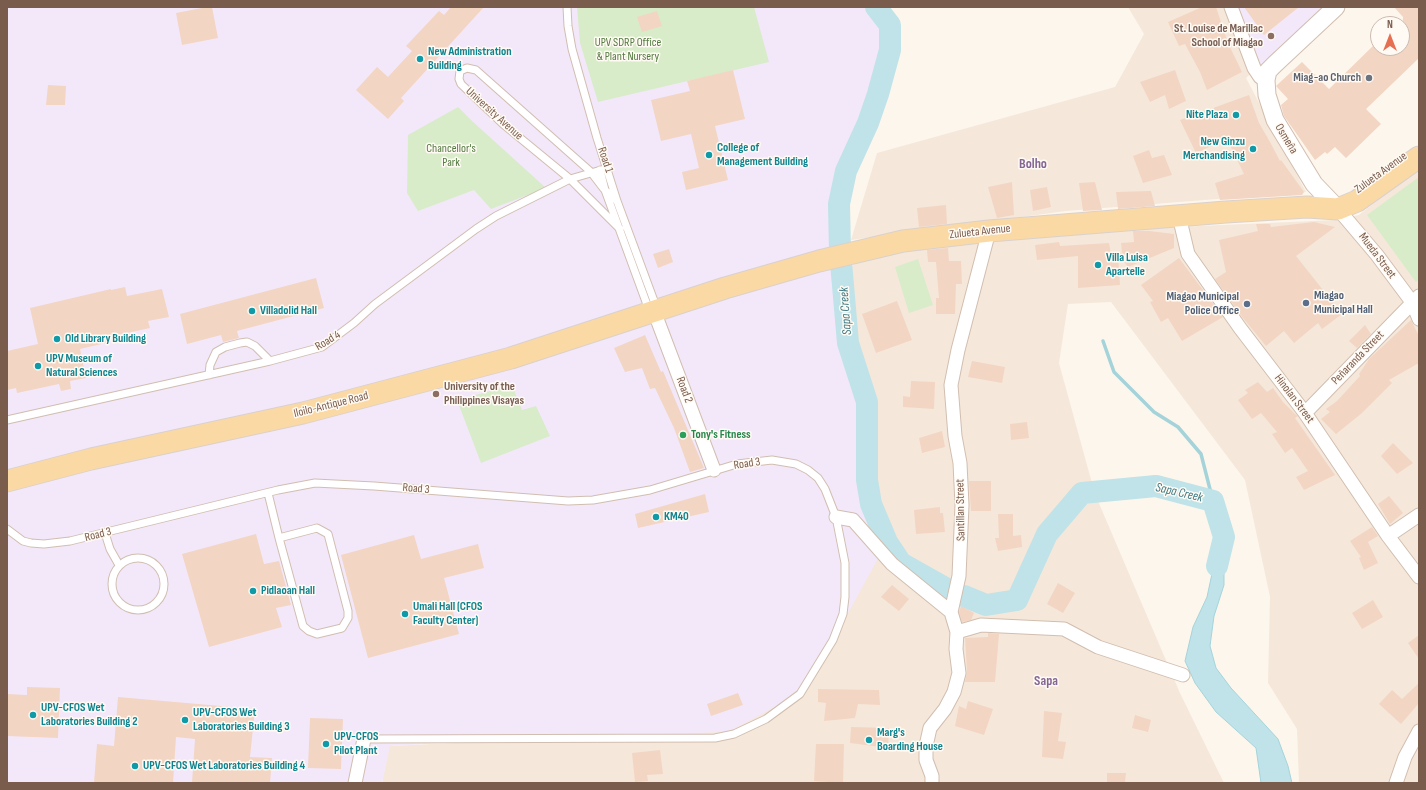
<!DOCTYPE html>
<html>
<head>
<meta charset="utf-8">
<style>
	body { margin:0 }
	#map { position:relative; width:1426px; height:790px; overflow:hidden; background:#fdf6ec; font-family:"Sofia Sans Condensed",sans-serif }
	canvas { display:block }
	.frame { position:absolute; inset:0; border:8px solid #7a5c4d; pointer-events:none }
	.north { position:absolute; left:1370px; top:16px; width:40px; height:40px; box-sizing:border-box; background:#fffaf3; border:1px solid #cabbb1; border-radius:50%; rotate:0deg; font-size:11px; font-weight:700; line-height:16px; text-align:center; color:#7a5c4d }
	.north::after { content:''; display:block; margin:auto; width:14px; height:18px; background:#e76f51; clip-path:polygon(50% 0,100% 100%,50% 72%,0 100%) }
</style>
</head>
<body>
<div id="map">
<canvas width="1426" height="790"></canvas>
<div class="frame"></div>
<div class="north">N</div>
</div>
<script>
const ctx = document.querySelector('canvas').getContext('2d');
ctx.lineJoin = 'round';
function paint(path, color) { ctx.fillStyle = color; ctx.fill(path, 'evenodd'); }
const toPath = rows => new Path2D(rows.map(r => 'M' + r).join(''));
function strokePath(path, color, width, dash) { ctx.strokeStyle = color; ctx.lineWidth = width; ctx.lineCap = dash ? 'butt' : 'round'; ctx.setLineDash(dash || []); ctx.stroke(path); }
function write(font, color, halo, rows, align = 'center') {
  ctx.font = font + ' "Sofia Sans Condensed",sans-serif'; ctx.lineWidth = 3; ctx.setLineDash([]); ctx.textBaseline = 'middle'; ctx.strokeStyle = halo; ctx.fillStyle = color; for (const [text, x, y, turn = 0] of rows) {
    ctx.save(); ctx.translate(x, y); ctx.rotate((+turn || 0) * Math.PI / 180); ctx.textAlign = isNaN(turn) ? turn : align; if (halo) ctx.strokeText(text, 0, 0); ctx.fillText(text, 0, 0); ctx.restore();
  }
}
paint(toPath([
	[1128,7,1323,7,1246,78,1306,192,1066,211,851,240,877,153,1115,87,1144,34],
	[1419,167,1419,783,1299,783,1297,729,1268,683,1270,597,1245,480,1111,302,1068,304,1059,363,1095,494,1180,693,1224,783,382,783,389,746,475,742,887,542,871,504,867,480,867,402,848,343,843,285,842,272,865,258,996,235,1335,220,1359,215]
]), '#f5e8da');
paint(toPath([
	[7,7,876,7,890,25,890,50,878,94,868,123,846,171,839,204,839,226,848,343,867,402,867,480,871,504,887,542,830,646,805,685,786,701,728,732,574,736,390,746,382,783,7,783],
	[1234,7,1327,7,1261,65]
]), '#f3e8fa');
paint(toPath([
	[577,7,754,7,769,62,598,102,580,43],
	[458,107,472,121,546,188,491,209,474,190,418,211,407,193,408,135],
	[1419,177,1419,279,1416,282,1367,215],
	[918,259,933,305,909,313,895,267],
	[512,385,522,410,536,406,550,436,481,463,457,400]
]), '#d8ecc9');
const water = toPath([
	[1224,537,1224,585,1214,616,1210,646,1216,668,1231,688,1278,739,1288,766,1292,783,1261,783,1256,748,1216,712,1195,683,1185,661,1193,627,1207,597,1216,555,1224,537]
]);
paint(water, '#bfe3e8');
strokePath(water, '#a5d3da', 1);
strokePath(toPath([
	[1103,341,1114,372,1154,412,1178,427,1201,454,1213,501]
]), '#a5d3da', 3.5);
strokePath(toPath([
	[876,7,890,25,890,50,878,94,868,123,846,171,839,204,840,251,848,343,867,402,867,480,871,504,887,542,901,563,949,590],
	[964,596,986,605,1017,600,1047,534,1082,493,1156,486,1213,501,1224,537,1217,566]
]), '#bfe3e8', 22);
paint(toPath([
	[207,7,212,7,218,38,182,45,176,13],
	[451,7,484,7,401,98,404,101,388,119,356,90,377,67,388,77,412,51,406,46,439,11,444,15],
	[1202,7,1216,7,1228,43,1242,72,1207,90,1200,72,1185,44,1179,46,1168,22],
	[1244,7,1299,7,1264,35],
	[1394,7,1419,7,1419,58,1366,109,1381,124,1346,158,1335,147,1327,154,1325,152,1315,160,1284,116,1281,105,1288,99,1276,86,1302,62,1329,89,1378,41,1378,48,1402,48,1403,17],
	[657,11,662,26,642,32,637,17],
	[733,70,745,119,715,126,728,180,686,190,682,172,699,168,691,134,661,141,651,100,690,91,687,81],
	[1175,70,1186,101,1169,109,1165,95,1150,102,1140,82],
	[48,85,66,86,65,105,46,105],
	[1249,95,1259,123,1270,142,1280,161,1281,160,1304,192,1302,195,1220,200,1215,183,1244,174,1227,139,1196,153,1180,120],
	[1149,150,1152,158,1164,155,1172,175,1143,183,1133,156],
	[1012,182,1014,215,997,218,988,187],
	[1095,182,1102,210,1083,211,1079,183],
	[1047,187,1051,207,1033,211,1030,190],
	[1151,191,1155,206,1118,209,1116,192],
	[946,205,947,224,919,227,917,208],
	[1314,222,1335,227,1296,256,1342,314,1322,329,1318,323,1294,343,1284,331,1266,346,1243,318,1215,279,1226,272,1219,240,1258,231,1256,224,1270,224,1271,227],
	[1133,231,1149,231,1174,234,1174,248,1128,267,1118,253,1122,253,1121,243,1134,242],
	[1059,242,1060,246,1109,243,1111,254,1118,253,1120,285,1078,288,1078,256,1037,260,1035,245],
	[948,248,949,261,961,261,962,284,956,284,955,314,936,314,936,298,939,298,936,262,928,262,927,250],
	[669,249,673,262,658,268,653,254],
	[1179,258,1223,317,1182,341,1168,318,1161,322,1150,302,1153,301,1141,285],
	[316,278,324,308,237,331,239,338,223,342,221,335,187,344,180,314],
	[125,287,127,296,162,289,169,317,148,321,150,328,109,337,110,342,80,349,86,378,70,381,71,389,61,391,59,384,17,393,16,388,7,390,7,351,38,344,30,308,111,289,111,290],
	[897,301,912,340,876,353,862,314],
	[1411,320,1419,336,1419,363,1389,380,1392,383,1362,413,1336,434,1321,419,1330,412,1326,409,1337,401,1360,376,1359,374,1369,359],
	[1365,325,1371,334,1357,348,1349,341],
	[645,335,661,372,663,371,704,468,690,472,674,428,655,388,650,389,642,368,625,372,619,359,614,348],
	[972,361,1005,367,1002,383,968,377],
	[911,381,935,382,934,409,903,407,903,396,910,397],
	[1258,382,1267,392,1273,388,1283,402,1295,414,1298,416,1295,418,1335,475,1304,490,1296,477,1308,471,1292,448,1285,453,1272,434,1277,432,1261,413,1252,419,1238,400,1248,393,1245,390],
	[1027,422,1029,438,1011,440,1010,424],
	[942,431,945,447,922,453,919,438],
	[1393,443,1413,463,1397,474,1381,456],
	[969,481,991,481,991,511,971,511],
	[705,494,709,512,638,528,635,514],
	[1389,496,1403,513,1390,524,1378,504],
	[940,507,940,513,943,513,945,532,916,534,914,510],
	[998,514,1013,514,1013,536,1021,535,1022,547,998,551,995,538,999,538],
	[1372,527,1378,536,1368,542,1378,563,1364,570,1359,558,1361,557,1350,541],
	[256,534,264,564,279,561,291,605,276,608,282,627,209,647,182,554],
	[414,535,421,559,478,544,484,568,444,578,459,634,368,658,341,555],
	[1058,583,1075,593,1063,613,1047,604],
	[892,585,909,599,899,611,881,597],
	[1373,600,1383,617,1362,629,1352,613],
	[961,606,974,613,971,620,962,622,959,612],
	[988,633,999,634,995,682,965,682,967,672,965,638,988,637],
	[1419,635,1419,659,1408,643],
	[1419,683,1419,703,1401,724,1379,704,1392,690,1402,699],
	[27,687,60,688,58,738,7,736,7,694,27,695],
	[818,689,879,690,880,705,858,704,855,718,824,721,826,703,818,702],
	[738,693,743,705,711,716,707,704],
	[118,697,255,709,250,757,272,758,270,783,192,783,195,739,176,737,173,783,94,783,97,744,114,746],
	[968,701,993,709,984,735,955,726,959,706,966,709],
	[1044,711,1062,713,1058,741,1066,742,1063,759,1042,757],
	[1135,715,1151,720,1148,732,1132,728],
	[310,718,343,719,341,769,308,768],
	[851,727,889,728,888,748,850,743],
	[816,744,844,744,843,783,814,781],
	[660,750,663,774,647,775,648,781,635,782,632,753],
	[1107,773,1126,773,1125,783,1107,783]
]), '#f3d5c3');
const service = toPath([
	[567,7,568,26,572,49,597,138,617,201,657,309],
	[600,170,605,190,649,310],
	[617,201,604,189,591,172,476,70,467,68,460,71,459,79,461,84,503,124,570,179,620,229],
	[209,375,210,365,216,352,225,347,240,343,247,342,255,346,270,361],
	[7,420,270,361,322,347,354,323,375,304,476,229,496,216,570,179,608,168],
	[268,493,279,538,303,626,309,631,317,634,342,628,348,618,348,611,328,534,317,528,279,538],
	[7,529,23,541,31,543,44,544,70,541,278,490,315,483,374,486,568,501,593,500,650,490,737,464,772,460,796,464,808,470,818,478,825,489,836,517,845,563,845,597,843,614,833,640,800,694,766,719,734,734,715,738,364,739],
	[105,533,110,549,119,565],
	'112 584a26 26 0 1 1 52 0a26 26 0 1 1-52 0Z'
]);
const minor = toPath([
	[1231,7,1254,68,1260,77,1266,80],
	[1338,209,1377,255,1412,302,1419,319],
	[1179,216,1188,254,1240,328,1305,413,1388,536,1419,577],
	[654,311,714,470],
	[1305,413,1419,296],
	[836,517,853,520,892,564,951,612],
	[1388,536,1419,515],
	[957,632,981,625,1064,629,1098,647,1183,675],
	[355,783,364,739],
	[932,783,932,776,926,760,926,746,930,728,945,709,954,692,959,673,956,649,957,632,951,612,959,576,962,505,960,463,955,436,951,385,958,350,989,231],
	[1396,783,1405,757,1419,731]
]);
const tertiary = toPath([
	[1336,7,1275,64,1268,71,1266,80,1267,95,1275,120,1314,184,1338,209]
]);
const primary = toPath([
	[7,481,91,459,303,413,511,358,725,288,819,261,903,241,989,231,1226,212,1307,207,1338,209,1357,201,1419,157]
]);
strokePath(service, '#d1beb0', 9);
strokePath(minor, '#d1beb0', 15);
strokePath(tertiary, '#d1beb0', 19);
strokePath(primary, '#dad1cd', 23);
strokePath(service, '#fff', 7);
strokePath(minor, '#fff', 13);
strokePath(tertiary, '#fff', 17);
strokePath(primary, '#fbd9a5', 21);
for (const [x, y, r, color] of [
	[1271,36,4,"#8d6e63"],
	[420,59,4,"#0f9aa8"],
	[1369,78,4,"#6b7280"],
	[1236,115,4,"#0f9aa8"],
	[1253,149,4,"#0f9aa8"],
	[709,155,4,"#0f9aa8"],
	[1098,265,4,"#0f9aa8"],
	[1306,303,4,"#5c6f8a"],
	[1247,304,4,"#5c6f8a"],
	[252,311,4,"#0f9aa8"],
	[57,339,4,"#0f9aa8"],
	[38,366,4,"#0f9aa8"],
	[436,394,4,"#8d6e63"],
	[683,435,4,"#2e9e5b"],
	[656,517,4,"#0f9aa8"],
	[253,591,4,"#0f9aa8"],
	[405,614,4,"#0f9aa8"],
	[33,715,4,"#0f9aa8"],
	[185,720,4,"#0f9aa8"],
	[869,740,4,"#0f9aa8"],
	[326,744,4,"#0f9aa8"],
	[135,766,4,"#0f9aa8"]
]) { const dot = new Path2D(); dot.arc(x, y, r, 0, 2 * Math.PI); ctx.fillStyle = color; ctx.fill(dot); strokePath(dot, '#fffaf3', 1.5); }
write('bold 12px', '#785e54', '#fffaf3', [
	["St. Louise de Marillac",1263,29],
	["School of Miagao",1263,43],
	["University of the",444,387,"left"],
	["Philippines Visayas",444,401,"left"]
], 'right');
write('12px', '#537a41', '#fffaf3', [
	["UPV SDRP Office",628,43],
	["& Plant Nursery",628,57],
	["Chancellor's",451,149],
	["Park",451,163]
]);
write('bold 12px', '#0d838f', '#fffaf3', [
	["New Administration",428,52],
	["Building",428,66],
	["Nite Plaza",1228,115,"right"],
	["New Ginzu",1245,142,"right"],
	["Merchandising",1245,156,"right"],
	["College of",717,148],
	["Management Building",717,162],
	["Villa Luisa",1106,258],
	["Apartelle",1106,272],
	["Villadolid Hall",260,311],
	["Old Library Building",65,339],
	["UPV Museum of",46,359],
	["Natural Sciences",46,373],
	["KM40",664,517],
	["Pidlaoan Hall",261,591],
	["Umali Hall (CFOS",413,607],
	["Faculty Center)",413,621],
	["UPV-CFOS Wet",41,708],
	["Laboratories Building 2",41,722],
	["UPV-CFOS Wet",193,713],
	["Laboratories Building 3",193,727],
	["Marg's",877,733],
	["Boarding House",877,747],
	["UPV-CFOS",334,737],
	["Pilot Plant",334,751],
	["UPV-CFOS Wet Laboratories Building 4",143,766]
], 'left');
write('bold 12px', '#5b616d', '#fffaf3', [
	["Miag-ao Church",1361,78]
], 'right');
write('12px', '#7a5c4d', '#fffaf3', [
	["University Avenue",494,114,42],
	["Osmeña",1286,139,59],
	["Road 1",605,160,72],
	["Zulueta Avenue",1381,173,-36],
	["Zulueta Avenue",980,232,-6],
	["Mueda Street",1377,256,53],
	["Road 4",328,341,-31],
	["Peñaranda Street",1358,358,-46],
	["Road 2",684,390,69],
	["Hinolan Street",1294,399,53],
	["Iloilo-Antique Road",331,405,-14],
	["Road 3",747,464,-9],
	["Road 3",416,489,5],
	["Santillan Street",961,510,-91],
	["Road 3",98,535,-14]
]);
write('bold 12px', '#4e5e75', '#fffaf3', [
	["Miagao",1314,296],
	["Municipal Hall",1314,310],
	["Miagao Municipal",1239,297,"right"],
	["Police Office",1239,311,"right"]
], 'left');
write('bold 12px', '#27864d', '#fffaf3', [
	["Tony's Fitness",691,435]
], 'left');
write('italic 13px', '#437c86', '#fffaf3', [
	["Sapa Creek",846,311,-94],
	["Sapa Creek",1179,493,13]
]);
write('bold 14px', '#846695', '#fffaf3', [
	["Bolho",1033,164],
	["Sapa",1046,681]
]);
</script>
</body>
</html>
